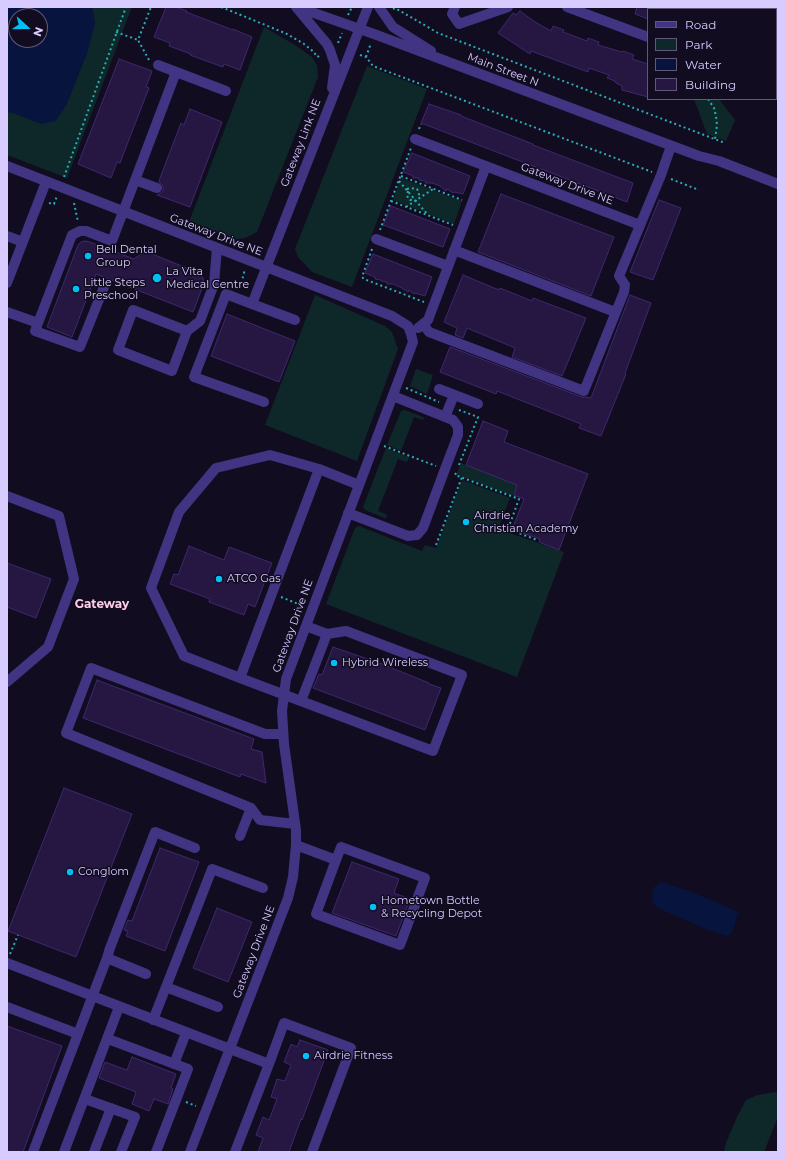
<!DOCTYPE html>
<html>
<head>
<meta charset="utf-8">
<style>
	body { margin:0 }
	#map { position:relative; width:785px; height:1159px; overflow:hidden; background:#120c20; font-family:Montserrat,sans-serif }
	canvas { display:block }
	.frame { position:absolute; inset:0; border:8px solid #d7cbff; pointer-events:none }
	.legend { position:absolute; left:647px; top:8px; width:130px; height:92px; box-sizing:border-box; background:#120c20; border:1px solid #615879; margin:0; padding:5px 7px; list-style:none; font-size:12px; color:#d7cbff }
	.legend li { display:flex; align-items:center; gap:8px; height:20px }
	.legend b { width:20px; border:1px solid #615879 }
	.north { position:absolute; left:8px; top:8px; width:40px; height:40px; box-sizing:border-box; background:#120c20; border:1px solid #615879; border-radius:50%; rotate:111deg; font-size:11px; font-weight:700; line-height:16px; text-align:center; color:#d7cbff }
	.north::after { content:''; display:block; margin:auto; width:14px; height:18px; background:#00bff6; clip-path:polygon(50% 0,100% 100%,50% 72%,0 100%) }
</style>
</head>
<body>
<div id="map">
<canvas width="785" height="1159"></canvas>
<div class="frame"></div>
<ul class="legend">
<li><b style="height:5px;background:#413482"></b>Road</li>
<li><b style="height:11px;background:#0e282a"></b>Park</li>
<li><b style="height:11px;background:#07143e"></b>Water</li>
<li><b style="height:11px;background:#251742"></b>Building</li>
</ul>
<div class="north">N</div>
</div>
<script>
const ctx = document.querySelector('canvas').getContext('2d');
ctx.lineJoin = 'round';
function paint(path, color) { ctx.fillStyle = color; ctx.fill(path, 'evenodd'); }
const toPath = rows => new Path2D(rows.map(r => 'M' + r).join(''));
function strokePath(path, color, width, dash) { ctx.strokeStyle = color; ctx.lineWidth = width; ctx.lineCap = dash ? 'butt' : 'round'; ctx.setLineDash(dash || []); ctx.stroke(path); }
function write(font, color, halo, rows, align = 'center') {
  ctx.font = font + ' Montserrat,sans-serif'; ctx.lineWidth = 3; ctx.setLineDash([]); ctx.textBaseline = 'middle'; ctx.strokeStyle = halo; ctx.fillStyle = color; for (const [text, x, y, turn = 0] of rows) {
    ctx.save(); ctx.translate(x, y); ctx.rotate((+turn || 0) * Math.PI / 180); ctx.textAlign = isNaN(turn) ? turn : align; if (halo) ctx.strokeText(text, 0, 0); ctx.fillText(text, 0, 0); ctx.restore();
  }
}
paint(toPath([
	[7,7,132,7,67,178,7,155],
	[16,16,40,16,40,40,16,40],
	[264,27,295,45,312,57,317,65,318,77,257,232,245,238,236,239,189,222],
	[367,66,427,89,352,287,312,272,298,257,295,249],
	[694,99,719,99,735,120,726,141,707,134],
	[401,178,462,201,454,224,393,200],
	[315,295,385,326,392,332,398,349,357,461,265,425],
	[416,369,433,375,427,394,410,386],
	[405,410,423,417,424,418,423,420,414,417,401,451,387,445,401,411],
	[386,448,409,457,407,462,398,459,378,511,386,514,387,517,385,518,365,510,363,507],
	[461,463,517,485,513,496,457,475,457,473],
	[462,480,510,498,498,529,564,552,517,677,326,604,355,528,359,526,422,551,425,545,436,548],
	[775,1092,778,1093,777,1119,764,1152,724,1152,726,1143,737,1117,746,1100,758,1095]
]), '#0e282a');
paint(toPath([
	[7,7,91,7,93,9,95,23,87,54,67,104,56,121,41,124,13,113,7,112],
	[16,16,40,16,40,40,16,40],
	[661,882,689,891,725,906,738,912,734,927,730,935,725,936,706,929,662,910,653,904,652,895,654,887]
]), '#07143e');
const building = toPath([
	[166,7,176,7,187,11,186,12,233,30,233,29,252,37,240,70,224,64,223,67,190,55,191,54,169,46,170,43,154,37,166,7],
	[637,7,648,7,648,19,635,14,637,7],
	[520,11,535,22,551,31,553,26,564,30,563,32,587,41,588,38,599,42,598,45,622,52,623,51,634,55,632,59,648,64,648,97,622,90,622,86,616,83,615,81,607,78,609,75,589,68,588,72,531,51,530,54,498,33,513,13,516,15,520,11],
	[119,59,152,71,146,87,149,88,128,142,120,163,117,162,111,178,78,164,119,59],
	[429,104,461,115,461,116,507,134,533,144,533,145,633,183,627,202,421,123,429,104],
	[190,109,222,122,190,207,157,195,161,193,163,191,163,186,159,182,160,178,181,123,184,125,190,109],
	[412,153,470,176,463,194,454,192,453,193,447,189,446,191,440,186,432,183,425,183,426,181,419,180,419,178,413,178,413,176,403,172,412,153],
	[501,194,614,237,591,296,478,252,501,194],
	[659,200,681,208,653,280,630,272,659,200],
	[391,206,450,229,443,247,383,225,391,206],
	[85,241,90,242,134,259,141,254,145,253,150,253,201,274,203,278,204,283,193,312,96,274,72,337,47,327,78,245,81,242,85,241],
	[373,254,432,277,425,296,415,293,414,294,409,290,408,292,402,288,393,284,387,284,387,282,381,281,381,280,375,279,375,277,365,273,373,254],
	[463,275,499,290,500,288,532,301,533,298,586,318,562,376,512,357,515,348,467,328,463,338,455,335,457,328,444,322,463,275],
	[630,295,651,303,625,373,626,374,601,436,579,428,581,424,497,391,496,394,440,372,450,347,582,397,587,397,591,398,630,295],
	[227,314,295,341,279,382,211,356,227,314],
	[483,421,508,431,504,442,588,474,559,550,539,542,540,539,512,529,524,499,514,495,517,485,466,465,483,421],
	[189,546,224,560,229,547,272,563,255,607,248,604,244,615,209,602,210,599,170,584,174,574,178,575,189,546],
	[7,563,51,579,36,618,7,607,7,563],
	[333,647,382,664,429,683,429,684,441,688,425,730,313,688,319,674,322,675,333,647],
	[97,680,254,739,251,749,262,752,266,783,241,774,240,777,83,718,97,680],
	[64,788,132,814,76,957,8,931,64,788],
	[160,848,199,862,165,951,126,936,128,931,124,930,128,920,132,921,160,848],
	[352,862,399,879,394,893,410,899,396,936,332,913,352,862],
	[217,908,252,922,228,982,193,968,217,908],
	[7,1026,62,1046,23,1152,7,1152,7,1026],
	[300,1040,328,1050,302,1120,301,1119,289,1152,258,1152,263,1138,256,1135,263,1117,269,1120,277,1099,271,1097,277,1079,285,1081,291,1065,284,1062,291,1044,297,1047,300,1040],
	[132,1057,176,1074,171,1088,173,1089,168,1104,154,1099,149,1111,132,1104,136,1092,99,1078,105,1062,127,1070,132,1057]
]);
paint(building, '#251742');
strokePath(building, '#3f286f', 1);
strokePath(toPath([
	[221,7,285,33,304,44,314,52,317,57,322,55],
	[393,9,395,8,438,33,725,143],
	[348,15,352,7],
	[116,32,138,40],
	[338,43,342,33],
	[360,55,366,57,373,66,652,172],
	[366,57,371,43],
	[149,60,138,40,151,7],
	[708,99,714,108,716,116,717,125,715,139],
	[419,129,421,124],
	[401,176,462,200],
	[64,177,126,7],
	[671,179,699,190],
	[399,181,428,215],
	[407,189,411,188,417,189,419,193,419,198],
	[408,191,407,195,408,198,410,200,415,199],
	[391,201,453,225],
	[49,203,54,204,57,196],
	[74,203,78,222],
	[406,207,433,189],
	[380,230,411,148],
	[372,249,362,277,364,279,424,302],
	[240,288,245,269],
	[406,388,439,402],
	[384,446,436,466],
	[459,465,478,417,459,410],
	[456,473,455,475,519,499,508,529,537,540],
	[436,545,462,477],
	[281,597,303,606],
	[10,954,18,935],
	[186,1102,196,1106]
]), '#28adb6', 2, [2, 3]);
strokePath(toPath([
	[296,7,327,44,330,50,335,65,332,88],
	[297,7,374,34,699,156,719,161,778,184],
	[379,7,393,27,431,51],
	[455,7,452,14,459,24,508,7],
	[567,7,648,37],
	[693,9,694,7],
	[158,65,226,91],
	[415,139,640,225],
	[7,166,392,316,408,326,411,334,413,342,286,679,282,711,284,744,296,830,296,845,293,877,288,898,190,1152],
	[135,180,157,188],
	[7,236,23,242],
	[376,239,448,266],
	[454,250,615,312],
	[7,283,46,182],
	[252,304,226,294,194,377,264,402],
	[7,312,38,323,72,235,80,231,86,231,112,241,176,72],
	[295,320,252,304,368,7],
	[38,323,35,331,80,347,104,287],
	[423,324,429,332,584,391,624,292,625,285,619,276,661,175,671,146],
	[418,328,428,320,486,166],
	[187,331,133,310,118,350,172,371,187,331,200,321,214,284,217,248],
	[439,389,478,404],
	[445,417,454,395],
	[7,496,59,516,74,579,48,647,7,682],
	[348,513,408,536,417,535,423,528,445,469,458,435,458,427,453,420,393,396],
	[306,626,327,634,346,631,462,675,433,751,240,678,319,469,359,485],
	[240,678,184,656,151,588,179,512,216,468,270,455,319,469],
	[301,701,327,634],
	[251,808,260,820,295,824],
	[240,836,251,808,66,733,91,668,265,734,283,734],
	[296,845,336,860,341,847,425,878,400,945,316,914,336,860],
	[107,958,110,948,155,832,195,848],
	[7,963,269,1064,235,1152],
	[166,987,212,869,263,888],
	[7,1007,78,1034],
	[153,1020,166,987,218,1007],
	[108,1039,188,1069,156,1152],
	[174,1064,186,1033],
	[269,1064,284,1023,351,1048,312,1152],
	[85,1099,135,1117,121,1152],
	[33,1152,107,958,146,974],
	[64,1152,119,1007],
	[94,1152,111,1108]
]), '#413482', 10);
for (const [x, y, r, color] of [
	[88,256,4,"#00bff6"],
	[157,278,5,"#00bff6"],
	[76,289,4,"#00bff6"],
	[466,522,4,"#00bff6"],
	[219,579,4,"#00bff6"],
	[334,663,4,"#00bff6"],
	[70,872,4,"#00bff6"],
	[373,907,4,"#00bff6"],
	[306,1056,4,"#00bff6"]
]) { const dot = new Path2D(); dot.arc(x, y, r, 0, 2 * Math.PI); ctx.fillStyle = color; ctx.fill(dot); strokePath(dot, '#120c20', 1.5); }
write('11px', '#d7cbff', '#120c20', [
	["Main Street N",503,70,21],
	["Gateway Link NE",301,143,-69],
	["Gateway Drive NE",567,184,21],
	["Gateway Drive NE",216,235,21],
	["Gateway Drive NE",293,626,-70],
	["Gateway Drive NE",254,952,-69]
]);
write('11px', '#d7cbff', '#120c20', [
	["Bell Dental",96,250],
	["Group",96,263],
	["La Vita",166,272],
	["Medical Centre",166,285],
	["Little Steps",84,283],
	["Preschool",84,296],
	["Airdrie",474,516],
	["Christian Academy",474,529],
	["ATCO Gas",227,579],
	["Hybrid Wireless",342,663],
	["Conglom",78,872],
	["Hometown Bottle",381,901],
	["& Recycling Depot",381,914],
	["Airdrie Fitness",314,1056]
], 'left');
write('bold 12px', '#ffcde7', '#120c20', [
	["Gateway",102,604]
]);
</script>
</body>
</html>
